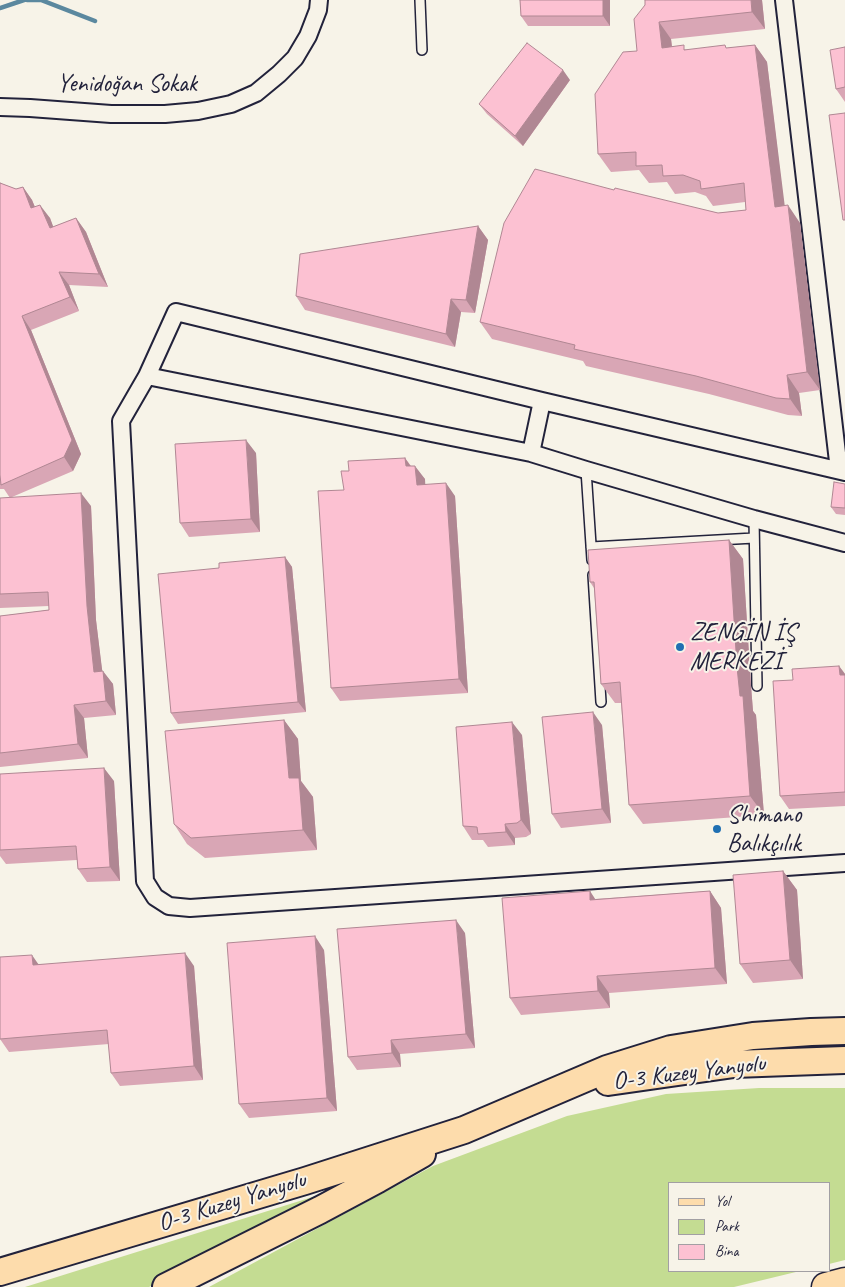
<!DOCTYPE html>
<html>
<head>
<meta charset="utf-8">
<style>
	body { margin:0 }
	#map { position:relative; width:845px; height:1287px; overflow:hidden; background:#f7f3e8; font-family:Caveat,sans-serif }
	canvas { display:block }
	.legend { position:absolute; left:668px; top:1182px; width:162px; height:90px; box-sizing:border-box; background:#f7f3e8; border:1px solid #a29fa3; margin:0; padding:6px 9px; list-style:none; font-size:15px; color:#22223b }
	.legend li { display:flex; align-items:center; gap:10px; height:25px }
	.legend b { width:25px; border:1px solid #a29fa3 }
</style>
</head>
<body>
<div id="map">
<canvas width="845" height="1287"></canvas>
<ul class="legend">
<li><b style="height:6px;background:#fddcac"></b>Yol</li>
<li><b style="height:14px;background:#c4dc92"></b>Park</li>
<li><b style="height:14px;background:#fcc1d2"></b>Bina</li>
</ul>
</div>
<script>
const ctx = document.querySelector('canvas').getContext('2d');
ctx.lineJoin = 'round';
function paint(path, color) { ctx.fillStyle = color; ctx.fill(path, 'evenodd'); }
const toPath = rows => new Path2D(rows.map(r => 'M' + r).join(''));
function strokePath(path, color, width, dash) { ctx.strokeStyle = color; ctx.lineWidth = width; ctx.lineCap = dash ? 'butt' : 'round'; ctx.setLineDash(dash || []); ctx.stroke(path); }
function write(font, color, halo, rows, align = 'center') {
  ctx.font = font + ' Caveat,sans-serif'; ctx.lineWidth = 4; ctx.setLineDash([]); ctx.textBaseline = 'middle'; ctx.strokeStyle = halo; ctx.fillStyle = color; for (const [text, x, y, turn = 0] of rows) {
    ctx.save(); ctx.translate(x, y); ctx.rotate((+turn || 0) * Math.PI / 180); ctx.textAlign = isNaN(turn) ? turn : align; if (halo) ctx.strokeText(text, 0, 0); ctx.fillText(text, 0, 0); ctx.restore();
  }
}
paint(toPath([
	[759,1088,845,1088,845,1260,829,1264,829,1183,669,1183,669,1271,800,1271,734,1287,209,1287,433,1166,567,1116,666,1094],
	[354,1184,149,1287,25,1287]
]), '#c4dc92');
strokePath(toPath([
	[27,0,41,0,95,21],
	[0,8,24,0]
]), '#5b889f', 4.5);
const service = toPath([
	[420,0,422,50],
	[586,470,592,560],
	[754,519,757,686],
	[591,547,754,538],
	[593,575,601,702]
]);
const minor = toPath([
	[784,0,839,470],
	[0,107,30,108,111,114,165,114,198,111,231,104,256,93,279,74,295,58,308,36,318,10,319,0],
	[147,376,121,421,145,881,155,897,169,906,190,908,845,863],
	[531,453,542,401],
	[845,472,542,401,176,312,147,376,531,453,586,470,754,519,845,543]
]);
const primary = toPath([
	[608,1082,734,1064,845,1060],
	[0,1272,305,1181,464,1130,607,1069,671,1049,753,1036,811,1032,845,1031],
	[166,1287,320,1210,378,1179,422,1154]
]);
const motorway = toPath([
	[826,1287,845,1282]
]);
strokePath(service, '#22223b', 12);
strokePath(minor, '#22223b', 20);
strokePath(primary, '#22223b', 30);
strokePath(motorway, '#22223b', 31);
strokePath(service, '#f7f3e8', 9);
strokePath(minor, '#f7f3e8', 16);
strokePath(primary, '#fddcac', 26);
strokePath(motorway, '#fddcac', 28);
paint(toPath([
	[520,0,610,0,610,26,528,26,521,16],
	[649,0,762,0,765,29,671,39,672,46,687,50,727,48,755,45,767,62,784,206,800,223,820,390,799,393,802,416,788,415,709,394,586,366,583,361,492,339,480,322,614,190,718,213,746,210,745,202,713,206,706,196,695,192,675,194,667,182,649,183,639,170,611,172,598,154,637,51],
	[845,47,845,102,836,89],
	[570,80,523,146,487,114,479,104],
	[0,183,16,189,23,187,32,200,35,207,50,218,53,227,76,218,86,232,108,287,69,285,79,311,31,330,81,454,73,471,12,497,91,506,96,620,102,671,113,684,116,715,84,718,88,758,0,767,0,616,49,610,49,606,0,608,0,498,10,498,4,489,0,489],
	[478,226,488,240,475,313,461,312,455,347,305,310,296,296],
	[256,453,260,532,189,537,180,523],
	[405,458,411,466,425,479,425,484,455,496,468,693,340,701,331,688,344,490,349,471],
	[845,484,845,515,836,514,831,507],
	[729,540,743,559,751,686,753,711,756,715,764,815,643,824,629,805,621,703,615,703,601,684,594,588,590,582],
	[285,557,292,567,306,712,178,724,171,713,219,568],
	[839,666,845,674,845,806,789,809,780,796],
	[284,720,298,739,301,781,313,797,317,850,205,858,187,844,174,824],
	[602,725,611,823,561,828,552,814],
	[522,735,531,834,526,837,515,838,515,845,488,847,483,840,472,840,463,826],
	[0,774,114,781,120,881,87,882,78,869,77,860,6,864,0,856],
	[783,871,797,890,803,979,753,983,740,964],
	[710,891,721,908,727,984,609,993,610,1008,521,1015,510,998,595,899],
	[465,933,475,1048,400,1054,401,1067,357,1070,348,1057],
	[324,950,337,1111,249,1118,239,1104],
	[0,957,39,964,194,966,203,1080,120,1086,111,1073,109,1044,9,1052,0,1039]
]), '#d9a6b5');
paint(toPath([
	[603,0,610,0,610,26,603,16],
	[751,0,762,0,765,29,752,12],
	[659,22,671,39,674,65,662,48],
	[755,45,767,62,787,224,775,207],
	[563,70,570,80,523,146,515,136],
	[23,187,32,200,41,222,31,208],
	[40,205,50,218,59,242,50,228],
	[788,205,800,223,820,390,807,372],
	[76,218,86,232,108,287,99,274],
	[478,226,488,240,475,313,466,300],
	[59,272,69,285,79,311,70,297],
	[451,299,461,312,455,347,446,334],
	[22,316,31,330,81,454,73,471,64,457],
	[787,375,799,393,802,416,790,399],
	[246,440,256,453,260,532,251,519],
	[405,458,414,471,406,466],
	[415,466,425,479,426,498,417,485],
	[446,483,455,496,468,693,459,679],
	[81,493,91,506,96,620,104,685,94,672,87,606],
	[729,540,743,559,751,686,753,711,756,715,764,815,750,796,737,667],
	[285,557,292,567,306,712,298,702],
	[839,666,845,674,845,683,840,675],
	[103,671,113,684,116,715,106,701],
	[74,705,84,718,88,758,78,744],
	[593,712,602,725,611,823,602,809],
	[284,720,298,739,301,781,313,797,317,850,303,830,289,778],
	[512,722,522,735,531,834,521,820],
	[104,768,114,781,120,881,110,867],
	[505,824,515,838,515,845,506,832],
	[783,871,797,890,803,979,790,960],
	[590,891,601,908,590,900],
	[710,891,721,908,727,984,715,968],
	[456,920,465,933,475,1048,466,1034],
	[315,936,324,950,337,1111,327,1098],
	[185,953,194,966,203,1080,194,1066],
	[32,955,41,968,33,965],
	[597,976,609,993,610,1008,598,991],
	[391,1040,400,1054,401,1067,392,1053]
]), '#b08793');
const building = toPath([
	[520,0,603,0,603,16,521,16,520,0],
	[645,0,751,0,752,12,659,22,662,48,684,45,684,50,725,45,726,48,755,45,775,207,788,205,807,372,787,375,790,399,776,398,696,376,574,349,575,345,480,322,504,223,535,169,614,190,615,188,718,213,746,210,744,183,701,189,700,181,683,175,663,176,662,165,636,166,636,152,598,154,595,94,623,52,637,51,634,19,645,5,645,0],
	[527,43,563,70,515,136,479,104,527,43],
	[845,47,845,87,836,89,830,50,845,47],
	[845,113,845,220,843,220,829,115,845,113],
	[0,183,16,189,23,187,31,208,40,205,50,228,76,218,99,274,59,272,70,297,22,316,72,440,64,457,1,485,0,475,0,183],
	[478,226,466,300,451,299,446,334,296,296,300,254,478,226],
	[246,440,251,519,180,523,175,444,246,440],
	[405,458,406,466,415,466,417,485,446,483,459,679,331,688,318,491,344,490,341,471,349,471,348,461,405,458],
	[834,482,845,484,845,508,831,507,834,482],
	[81,493,87,606,94,672,103,671,106,701,74,705,78,744,0,753,0,616,49,610,48,592,0,594,0,498,81,493],
	[729,540,737,667,740,696,743,696,750,796,629,805,620,682,601,684,594,582,590,582,588,550,729,540],
	[285,557,298,702,171,713,158,574,219,568,219,563,285,557],
	[839,666,840,675,845,675,845,792,780,796,773,681,793,680,792,669,839,666],
	[593,712,602,809,552,814,542,717,593,712],
	[284,720,289,778,299,778,303,830,191,838,174,824,165,731,284,720],
	[512,722,521,820,517,823,505,824,506,832,478,834,477,827,463,826,456,727,512,722],
	[104,768,110,867,78,869,76,846,0,850,0,774,104,768],
	[783,871,790,960,740,964,733,875,783,871],
	[590,891,590,900,710,891,715,968,597,976,598,991,510,998,502,898,590,891],
	[456,920,466,1034,391,1040,392,1053,348,1057,337,929,456,920],
	[315,936,327,1098,239,1104,227,943,315,936],
	[185,953,194,1066,111,1073,107,1030,0,1039,0,957,32,955,33,965,185,953]
]);
paint(building, '#fcc1d2');
strokePath(building, '#b08793', 1);
for (const [x, y, r, color] of [
	[680,647,5,"#1f6fb2"],
	[717,829,5,"#1f6fb2"]
]) { const dot = new Path2D(); dot.arc(x, y, r, 0, 2 * Math.PI); ctx.fillStyle = color; ctx.fill(dot); strokePath(dot, '#f7f3e8', 2); }
write('25px', '#22223b', '#f7f3e8', [
	["Yenidoğan Sokak",127,84],
	["O-3 Kuzey Yanyolu",689,1073,-7],
	["O-3 Kuzey Yanyolu",232,1202,-17]
]);
write('25px', '#22223b', '#f7f3e8', [
	["ZENGİN İŞ",690,633],
	["MERKEZİ",690,662],
	["Shimano",727,815],
	["Balıkçılık",727,844]
], 'left');
</script>
</body>
</html>
